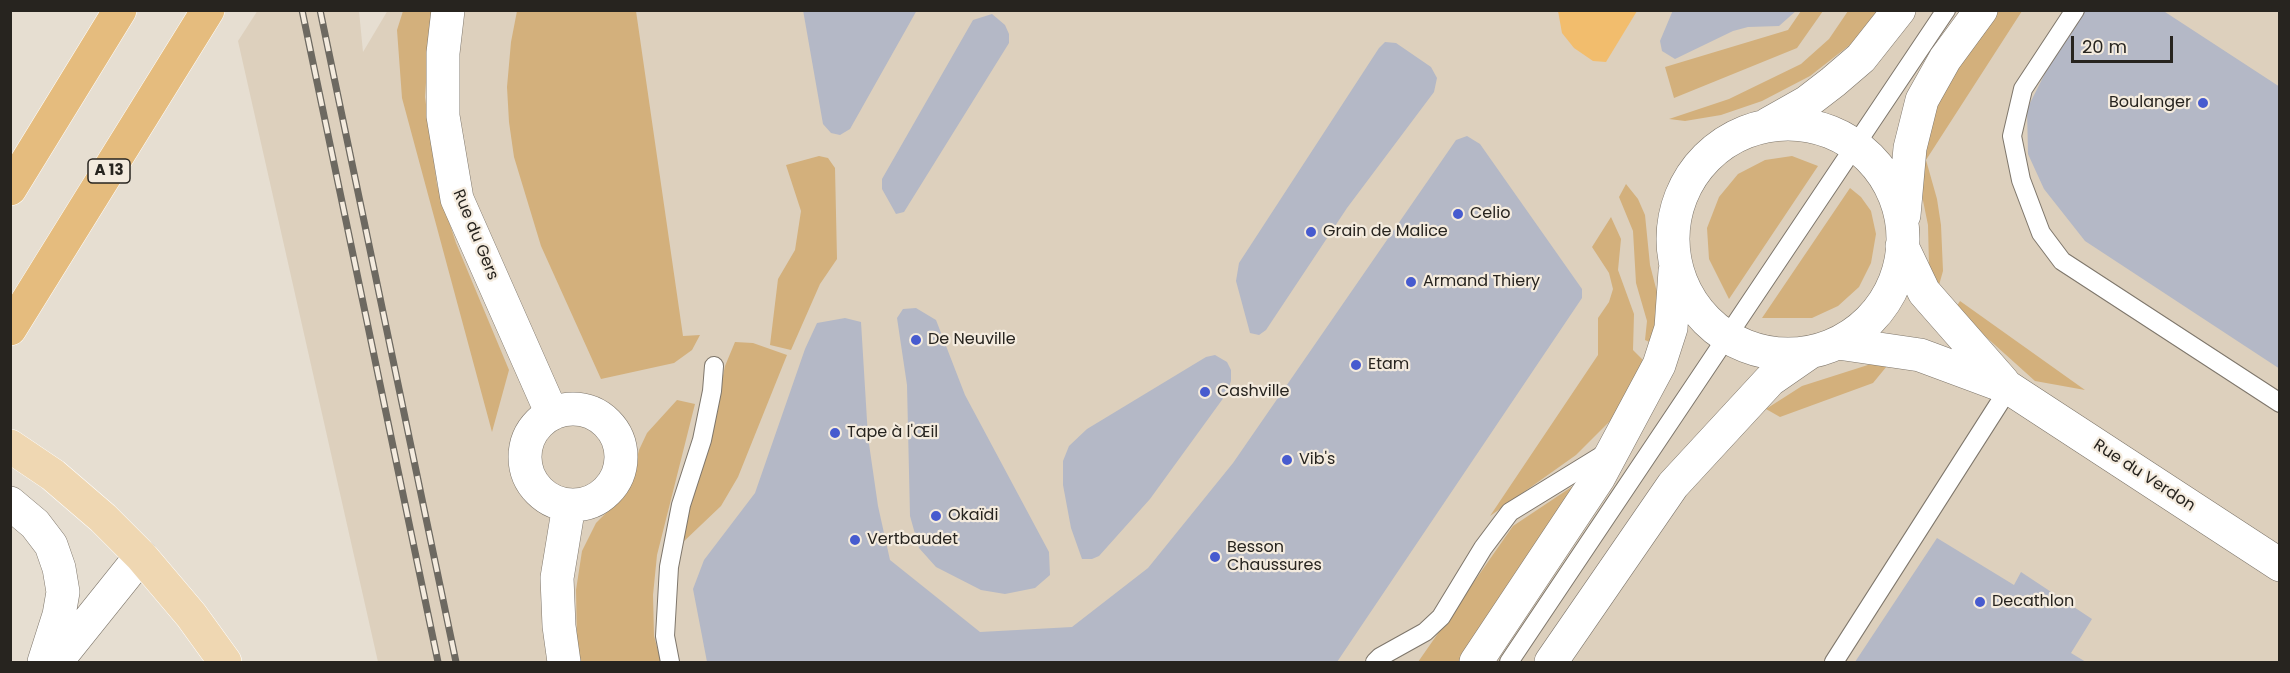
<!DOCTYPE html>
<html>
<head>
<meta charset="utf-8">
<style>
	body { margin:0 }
	#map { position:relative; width:2290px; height:673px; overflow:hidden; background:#e6ded1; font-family:Poppins,sans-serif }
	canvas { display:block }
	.frame { position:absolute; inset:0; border:12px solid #27241f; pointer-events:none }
	.scale { position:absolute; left:2071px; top:36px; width:102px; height:27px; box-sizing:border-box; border:3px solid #27241f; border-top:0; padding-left:8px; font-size:18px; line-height:21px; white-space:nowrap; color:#27241f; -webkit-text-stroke:4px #f4ebde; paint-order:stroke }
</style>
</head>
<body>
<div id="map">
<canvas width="2290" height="673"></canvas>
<div class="frame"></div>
<div class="scale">20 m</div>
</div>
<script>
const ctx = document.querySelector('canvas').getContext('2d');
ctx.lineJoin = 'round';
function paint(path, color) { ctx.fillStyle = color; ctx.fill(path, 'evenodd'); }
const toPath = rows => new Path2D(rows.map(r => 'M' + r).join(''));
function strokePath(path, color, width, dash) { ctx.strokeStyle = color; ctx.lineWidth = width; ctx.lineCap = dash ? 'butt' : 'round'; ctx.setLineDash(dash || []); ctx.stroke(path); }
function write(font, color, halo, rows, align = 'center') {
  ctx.font = font + ' Poppins,sans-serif'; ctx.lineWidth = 4.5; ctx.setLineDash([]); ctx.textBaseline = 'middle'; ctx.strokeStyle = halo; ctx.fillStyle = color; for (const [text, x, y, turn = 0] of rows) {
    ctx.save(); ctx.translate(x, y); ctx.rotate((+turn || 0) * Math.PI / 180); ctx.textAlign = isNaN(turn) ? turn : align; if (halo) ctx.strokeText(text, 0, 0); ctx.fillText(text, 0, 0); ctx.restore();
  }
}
paint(toPath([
	[258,10,359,11,363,52,388,10,2279,11,2279,662,378,662,238,41]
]), '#ddd0bd');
paint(toPath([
	[403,11,431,11,425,97,437,185,456,243,509,370,492,432,402,98,397,30],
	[517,11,636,11,683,336,700,335,692,350,674,363,601,379,541,246,514,157,509,122,507,87,511,42],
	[1801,11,1823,11,1797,48,1674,98,1665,67,1788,30],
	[1848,11,1877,11,1851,44,1810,76,1762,101,1721,115,1685,121,1669,119,1729,99,1801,64,1829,39],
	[1997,11,2022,11,1926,160,1937,199,1941,225,1943,271,1939,285,1929,266,1928,225,1920,186,1931,105],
	[819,156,828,158,835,168,837,259,820,284,791,350,770,345,778,279,795,250,801,211,786,165],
	[1792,156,1818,166,1729,299,1709,259,1707,228,1719,197,1738,174,1765,160],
	[1626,184,1638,199,1645,215,1650,265,1660,304,1654,344,1645,340,1647,321,1636,283,1633,231,1619,197],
	[1850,188,1861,197,1871,211,1876,234,1871,263,1859,287,1838,306,1812,318,1762,318],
	[1611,217,1621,239,1618,270,1634,314,1633,350,1646,363,1614,417,1576,455,1490,516,1598,355,1598,318,1609,302,1613,289,1609,273,1592,247],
	[1960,301,2085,390,2035,381,1955,309],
	[735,342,753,343,787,355,738,477,721,506,680,545,715,415,725,366],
	[1871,364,1887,366,1873,383,1780,417,1766,409,1802,386],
	[677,400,695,404,657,555,653,595,654,636,661,662,581,662,577,640,576,590,582,551,596,523,614,505,632,478,639,450,647,433],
	[1585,478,1464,662,1418,662,1513,526]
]), '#d3b07c');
paint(toPath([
	[1558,11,1558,10,1637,11,1606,62,1593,61,1574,48,1562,33]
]), '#f2bd6d');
paint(toPath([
	[803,10,917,10,850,129,840,135,831,133,823,124],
	[1673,10,1797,10,1779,26,1748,27,1733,31,1675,59,1662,51,1660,41],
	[2077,10,2162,10,2280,87,2280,369,2085,241,2044,189,2028,154,2027,109],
	[992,14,1005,25,1009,34,1009,43,904,212,896,214,882,189,882,179,973,20],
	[1385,42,1396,43,1431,67,1437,78,1434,92,1347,208,1266,330,1259,335,1250,333,1236,281,1239,263,1379,48],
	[1467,136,1480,144,1582,289,1582,298,1337,662,707,662,693,589,704,560,755,493,805,349,817,323,845,318,861,322,868,437,878,506,890,560,980,632,1072,627,1148,568,1233,463,1456,140],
	[916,308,936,320,965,395,1049,552,1050,575,1035,588,1005,594,981,590,936,567,919,548,910,516,907,385,897,318,903,309],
	[1215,355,1227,362,1231,370,1231,381,1227,393,1150,499,1099,556,1092,559,1082,559,1071,528,1063,485,1063,461,1069,446,1087,429,1206,357],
	[1937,538,2014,585,2021,572,2092,619,2071,653,2086,662,1855,662]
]), '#b4b8c6');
const lane = toPath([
	[2075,10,2023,89,2012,136,2021,180,2041,233,2062,261,2280,403],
	[670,662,665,636,669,567,681,505,702,440,712,391,714,366],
	[1375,662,1380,657,1425,632,1441,617,1483,548,1510,512,1606,453],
	[1509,662,1946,10],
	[1834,662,2009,388]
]);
const street = toPath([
	[448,10,443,53,443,116,457,199,552,414],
	[1768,124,1807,102,1833,82,1861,58,1899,10],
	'1673 239a115 115 0 1 1 230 0a115 115 0 1 1-230 0Z',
	[1904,215,1910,148,1922,100,1945,59,1981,10],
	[1902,246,1924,292,2003,382],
	[1838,343,1920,355,2009,388,2280,565],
	'525 457a48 48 0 1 1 96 0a48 48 0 1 1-96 0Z',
	[10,503,35,524,51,545,59,568,63,592,59,615,44,662],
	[56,662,141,556],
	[564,662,559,626,557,578,569,505],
	[1476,662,1599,477,1659,365,1671,328,1675,271],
	[1551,662,1673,485,1770,380,1809,353]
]);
const primary = toPath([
	[10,446,53,475,103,518,141,556,191,615,225,662]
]);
const highway = toPath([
	[10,189,120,10],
	[10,329,208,10]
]);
strokePath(lane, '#7e766b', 20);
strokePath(street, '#7e766b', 34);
strokePath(primary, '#fff', 34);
strokePath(highway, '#fff', 34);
strokePath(lane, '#fff', 18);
strokePath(street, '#fff', 33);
strokePath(primary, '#efd7b2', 33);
strokePath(highway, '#e5bc7e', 33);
const rail = toPath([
	[302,10,438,662],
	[320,10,456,662]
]);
strokePath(rail, '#6d6961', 7);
strokePath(rail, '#f4ebde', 4.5, [14]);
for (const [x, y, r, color] of [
	[2203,103,6,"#475bcf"],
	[1458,214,6,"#475bcf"],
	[1311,232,6,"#475bcf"],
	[1411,282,6,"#475bcf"],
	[916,340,6,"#475bcf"],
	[1356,365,6,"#475bcf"],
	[1205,392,6,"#475bcf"],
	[835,433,6,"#475bcf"],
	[1287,460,6,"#475bcf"],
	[936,516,6,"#475bcf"],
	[855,540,6,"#475bcf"],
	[1215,557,6,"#475bcf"],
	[1980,602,6,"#475bcf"]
]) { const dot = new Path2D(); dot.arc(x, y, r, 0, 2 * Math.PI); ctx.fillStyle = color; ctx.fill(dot); strokePath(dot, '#f4ebde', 2); }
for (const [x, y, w] of [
	[109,171,42]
]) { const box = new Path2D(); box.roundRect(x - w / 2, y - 12, w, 24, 4.5); ctx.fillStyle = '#f4ebde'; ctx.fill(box); strokePath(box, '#27241f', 1.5); }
write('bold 15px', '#27241f', null, [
	["A 13",109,171]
]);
write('16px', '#27241f', '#f4ebde', [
	["Boulanger",2191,103,"right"],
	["Celio",1470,214],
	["Grain de Malice",1323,232],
	["Armand Thiery",1423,282],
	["De Neuville",928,340],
	["Etam",1368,365],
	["Cashville",1217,392],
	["Tape à l'Œil",847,433],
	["Vib's",1299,460],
	["Okaïdi",948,516],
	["Vertbaudet",867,540],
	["Besson",1227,548],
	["Chaussures",1227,566],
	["Decathlon",1992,602]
], 'left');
write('16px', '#27241f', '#f4ebde', [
	["Rue du Gers",475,235,68],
	["Rue du Verdon",2144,476,33]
]);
</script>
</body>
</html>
